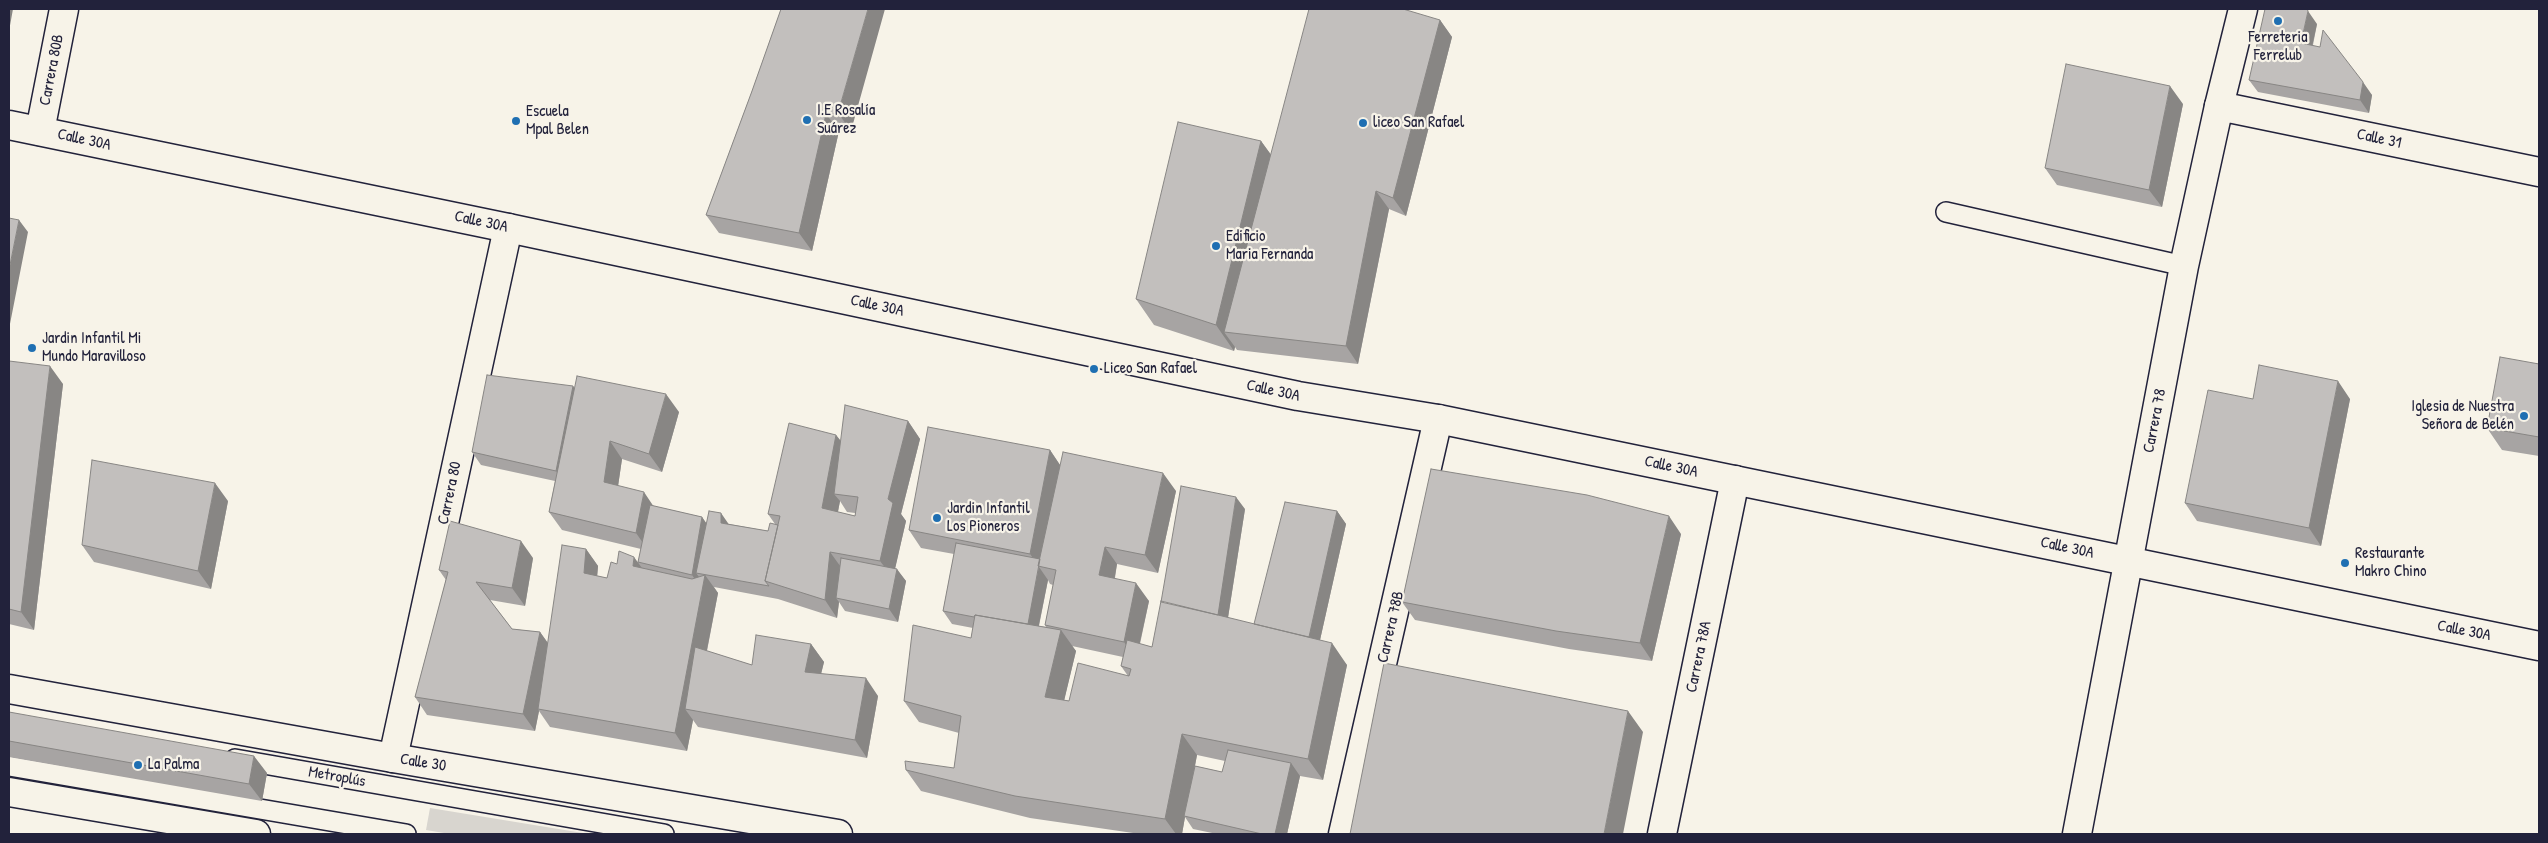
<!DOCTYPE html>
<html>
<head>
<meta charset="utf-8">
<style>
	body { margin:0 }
	#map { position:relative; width:2548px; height:843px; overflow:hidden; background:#f7f3e8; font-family:"Patrick Hand",sans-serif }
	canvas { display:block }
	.frame { position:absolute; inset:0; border:10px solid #22223b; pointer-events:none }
</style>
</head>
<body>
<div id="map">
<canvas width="2548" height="843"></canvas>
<div class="frame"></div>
</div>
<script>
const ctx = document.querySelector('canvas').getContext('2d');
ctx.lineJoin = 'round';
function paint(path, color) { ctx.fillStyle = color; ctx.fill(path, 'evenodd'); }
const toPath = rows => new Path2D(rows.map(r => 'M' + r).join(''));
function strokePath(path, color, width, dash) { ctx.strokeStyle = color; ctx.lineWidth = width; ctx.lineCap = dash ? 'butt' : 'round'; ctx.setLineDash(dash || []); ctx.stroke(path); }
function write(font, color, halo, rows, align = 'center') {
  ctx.font = font + ' "Patrick Hand",sans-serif'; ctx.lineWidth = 4.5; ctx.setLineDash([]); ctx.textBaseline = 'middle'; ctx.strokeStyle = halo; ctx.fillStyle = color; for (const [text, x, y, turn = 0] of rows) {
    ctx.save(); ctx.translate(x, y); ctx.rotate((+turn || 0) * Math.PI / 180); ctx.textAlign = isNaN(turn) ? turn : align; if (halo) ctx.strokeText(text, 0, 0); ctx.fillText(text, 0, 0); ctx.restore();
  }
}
paint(toPath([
	[430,808,589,834,450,834,426,830]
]), '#d8d5cf');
const service = toPath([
	[1946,212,2184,266],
	[235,759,664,834],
	[9,766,406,834]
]);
const minor = toPath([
	[40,131,64,9],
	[393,758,508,228],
	[1343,834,1438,419],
	[1662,834,1735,480]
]);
const tertiary = toPath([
	[2219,106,2243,9],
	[9,125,508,228,1298,396,1438,419,2539,646]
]);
const secondary = toPath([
	[9,689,393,758,838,834],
	[9,792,256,834],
	[2077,834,2184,266,2219,106,2539,172]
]);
strokePath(service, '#22223b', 22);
strokePath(minor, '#22223b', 31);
strokePath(tertiary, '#22223b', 31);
strokePath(secondary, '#22223b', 31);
strokePath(service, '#f7f3e8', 19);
strokePath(minor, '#f7f3e8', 28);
strokePath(tertiary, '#f7f3e8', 28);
strokePath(secondary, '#f7f3e8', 28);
paint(toPath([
	[781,9,851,131,839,131,812,251,719,233,706,215,752,91],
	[1440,20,1452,37,1406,216,1389,209,1358,364,1237,350,1235,347,1234,351,1154,325,1136,299,1261,141,1271,155],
	[2317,24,2313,45,2372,95,2369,113,2258,92,2249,80],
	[2183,104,2162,207,2057,185,2045,168],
	[9,361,63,384,34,630,9,624],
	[2539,364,2539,456,2502,450,2487,428],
	[573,386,574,388,679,412,662,472,622,459,618,486,654,506,702,517,706,523,729,524,768,531,775,524,768,514,836,435,841,441,908,421,920,439,901,514,906,521,895,568,906,581,898,622,845,611,839,602,837,618,778,599,714,587,718,593,707,651,752,665,811,644,824,662,821,674,878,696,867,758,698,727,693,720,687,751,550,727,539,711,535,731,427,715,415,697,446,580,439,570,533,558,525,606,490,600,512,629,540,632,548,643,586,549,598,566,597,576,607,578,617,564,638,562,641,549,562,530,549,512,555,481,481,465,472,452],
	[840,501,847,512,855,513,855,516,838,512],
	[2253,399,2350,399,2321,546,2197,521,2185,503],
	[1050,450,1060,465,1176,491,1158,573,1117,564,1115,578,1149,601,1140,644,1152,647,1245,509,1228,618,1254,624,1337,511,1346,524,1320,640,1347,665,1323,780,1300,776,1287,834,1217,834,1193,829,1185,817,1182,834,1140,834,1030,818,921,791,906,770,954,768,959,733,919,722,904,701,971,638,973,628,952,624,943,611,954,554,921,548,909,530],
	[1048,580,1050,584,1053,585,1045,625,1046,627,1039,626],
	[1072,646,1123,657,1121,666,1128,676,1069,701,1064,700,1076,651],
	[1197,755,1225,761,1222,772,1195,766],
	[228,501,211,589,94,562,82,545],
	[1681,534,1652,661,1569,649,1415,620,1402,602],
	[9,712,267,773,262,801,9,757]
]), '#a7a4a3');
paint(toPath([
	[9,9,13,9,9,31],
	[868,9,885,9,851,131,838,113],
	[2308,11,2317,24,2310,56,2301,43],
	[1440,20,1452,37,1406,216,1393,198],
	[2363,82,2372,95,2369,113,2360,100],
	[2170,86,2183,104,2162,207,2149,190],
	[826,114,839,131,812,251,799,233],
	[1261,141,1280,167,1224,332,1235,347,1234,351,1216,325],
	[1376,191,1389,209,1358,364,1346,346],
	[19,220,28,232,9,329,9,270],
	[50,366,63,384,34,630,21,612],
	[2338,381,2350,399,2321,546,2309,528],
	[573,386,582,398,565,483,556,471],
	[666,394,679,412,662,472,649,454],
	[908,421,920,439,901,514,906,521,893,578,880,561,888,499],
	[836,435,849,452,834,494,840,501,835,526,822,508],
	[610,441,622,459,616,500,604,482],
	[1050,450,1062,468,1039,566,1030,554],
	[1163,473,1176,491,1158,573,1145,555],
	[215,483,228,501,211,589,198,571],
	[644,492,656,510,648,550,636,533],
	[1236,497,1245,509,1226,630,1217,617],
	[1337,511,1346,524,1318,649,1309,637],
	[721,513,730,526,721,523],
	[1669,516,1681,534,1652,661,1640,643],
	[702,517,711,530,696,573,703,582,701,588,692,575],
	[521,541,533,558,525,606,512,588],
	[1105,547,1117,564,1112,593,1099,575],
	[586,549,598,566,596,591,584,573],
	[830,552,843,570,836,598,839,602,837,618,825,600],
	[634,557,647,575,633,566],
	[1039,567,1048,580,1036,639,1027,626],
	[897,569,906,581,898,622,889,609],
	[705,575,718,593,695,711,685,709,693,720,687,751,675,733],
	[1136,583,1149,601,1136,660,1124,642],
	[1061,630,1076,651,1060,718,1045,697],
	[540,632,552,649,538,709,539,711,535,731,523,714],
	[1332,643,1347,665,1323,780,1308,759],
	[811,644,824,662,817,690,805,672],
	[866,678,878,696,867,758,855,740],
	[1628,711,1643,732,1623,834,1604,834],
	[1182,734,1197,755,1185,816,1184,816,1185,817,1182,834,1176,834,1165,819],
	[254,756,267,773,262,801,249,784],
	[1291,763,1300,776,1287,834,1275,834]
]), '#888684');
const building = toPath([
	[781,9,868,9,838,113,826,114,799,233,706,215,752,91,781,9],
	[1309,9,1403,9,1440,20,1393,198,1376,191,1346,346,1224,332,1309,9],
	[2265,9,2307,9,2308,11,2301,43,2320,47,2323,30,2363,82,2360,100,2249,80,2265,9],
	[2066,64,2170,86,2149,190,2045,168,2066,64],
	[1178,122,1261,141,1216,325,1136,299,1178,122],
	[9,218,19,220,9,270,9,218],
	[2500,357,2539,364,2539,437,2487,428,2500,357],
	[9,361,50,366,21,612,9,609,9,361],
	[2259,365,2338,381,2309,528,2185,503,2208,390,2253,399,2259,365],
	[487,375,573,386,556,471,472,452,487,375],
	[577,376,666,394,649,454,610,441,604,482,644,492,636,533,549,512,577,376],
	[845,405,908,421,888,499,893,503,880,561,830,552,825,600,765,581,780,516,768,514,789,423,836,435,822,508,855,516,858,497,834,494,845,405],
	[928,427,1050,450,1030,554,909,530,928,427],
	[1063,452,1163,473,1145,555,1105,547,1099,575,1136,583,1124,642,1045,625,1056,570,1038,566,1063,452],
	[92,460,215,483,198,571,82,545,92,460],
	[1431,469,1587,495,1669,516,1640,643,1556,631,1402,602,1431,469],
	[1181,486,1236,497,1218,615,1161,602,1181,486],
	[1285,502,1337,511,1309,637,1254,624,1285,502],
	[650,505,702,517,692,575,638,562,650,505],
	[709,511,721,513,721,523,768,531,770,523,778,525,765,581,769,586,696,573,709,511],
	[450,521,521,541,512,588,476,582,512,629,540,632,523,714,415,697,448,572,439,570,450,521],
	[956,543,1040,559,1028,624,975,615,974,617,943,611,956,543],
	[562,545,586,549,584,573,607,578,611,562,617,564,619,551,634,557,633,566,692,579,705,575,675,733,538,709,562,545],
	[841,558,897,569,889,609,836,598,841,558],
	[1161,601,1332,643,1308,759,1182,734,1165,819,1015,796,906,770,905,761,954,768,961,716,904,701,913,625,971,638,975,615,1061,630,1045,697,1069,701,1078,663,1129,676,1131,669,1121,666,1127,640,1152,647,1161,601],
	[756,635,811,644,805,672,866,678,855,740,685,709,695,647,752,665,756,635],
	[1384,663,1628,711,1604,834,1350,834,1384,663],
	[9,712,254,756,249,784,9,741,9,712],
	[1228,750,1291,763,1275,834,1262,834,1184,816,1195,766,1222,772,1228,750]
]);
paint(building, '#c2bfbd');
strokePath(building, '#888684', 1);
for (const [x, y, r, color] of [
	[2278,21,5,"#1f6fb2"],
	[807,120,5,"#1f6fb2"],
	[516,121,5,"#1f6fb2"],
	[1363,123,5,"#1f6fb2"],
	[1216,246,5,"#1f6fb2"],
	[32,348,5,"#1f6fb2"],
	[1094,369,5,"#1f6fb2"],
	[2524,416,5,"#1f6fb2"],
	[937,518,5,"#1f6fb2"],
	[2345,563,5,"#1f6fb2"],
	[138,765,5,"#1f6fb2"]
]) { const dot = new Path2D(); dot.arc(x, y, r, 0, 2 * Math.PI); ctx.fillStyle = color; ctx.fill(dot); strokePath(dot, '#f7f3e8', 2); }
write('16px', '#22223b', '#f7f3e8', [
	["Ferreteria",2278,38,"center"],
	["Ferrelub",2278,56,"center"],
	["I.E Rosalía",817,111],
	["Suárez",817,129],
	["Escuela",526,112],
	["Mpal Belen",526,130],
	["liceo San Rafael",1373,123],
	["Edificio",1226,237],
	["Maria Fernanda",1226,255],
	["Jardin Infantil Mi",42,339],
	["Mundo Maravilloso",42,357],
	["Liceo San Rafael",1104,369],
	["Iglesia de Nuestra",2514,407,"right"],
	["Señora de Belén",2514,425,"right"],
	["Jardin Infantil",947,509],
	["Los Pioneros",947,527],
	["Restaurante",2355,554],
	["Makro Chino",2355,572],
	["La Palma",148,765]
], 'left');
write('16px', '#22223b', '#f7f3e8', [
	["Carrera 80B",52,70,-79],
	["Calle 31",2379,139,12],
	["Calle 30A",84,140,12],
	["Calle 30A",481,222,12],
	["Calle 30A",877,306,12],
	["Calle 30A",1273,391,12],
	["Carrera 78",2155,421,-79],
	["Calle 30A",1671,467,12],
	["Carrera 80",450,493,-78],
	["Calle 30A",2067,548,12],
	["Carrera 78B",1391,627,-77],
	["Calle 30A",2464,631,11],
	["Carrera 78A",1699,657,-78],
	["Calle 30",423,763,9],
	["Metroplús",337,777,10]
]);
</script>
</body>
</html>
